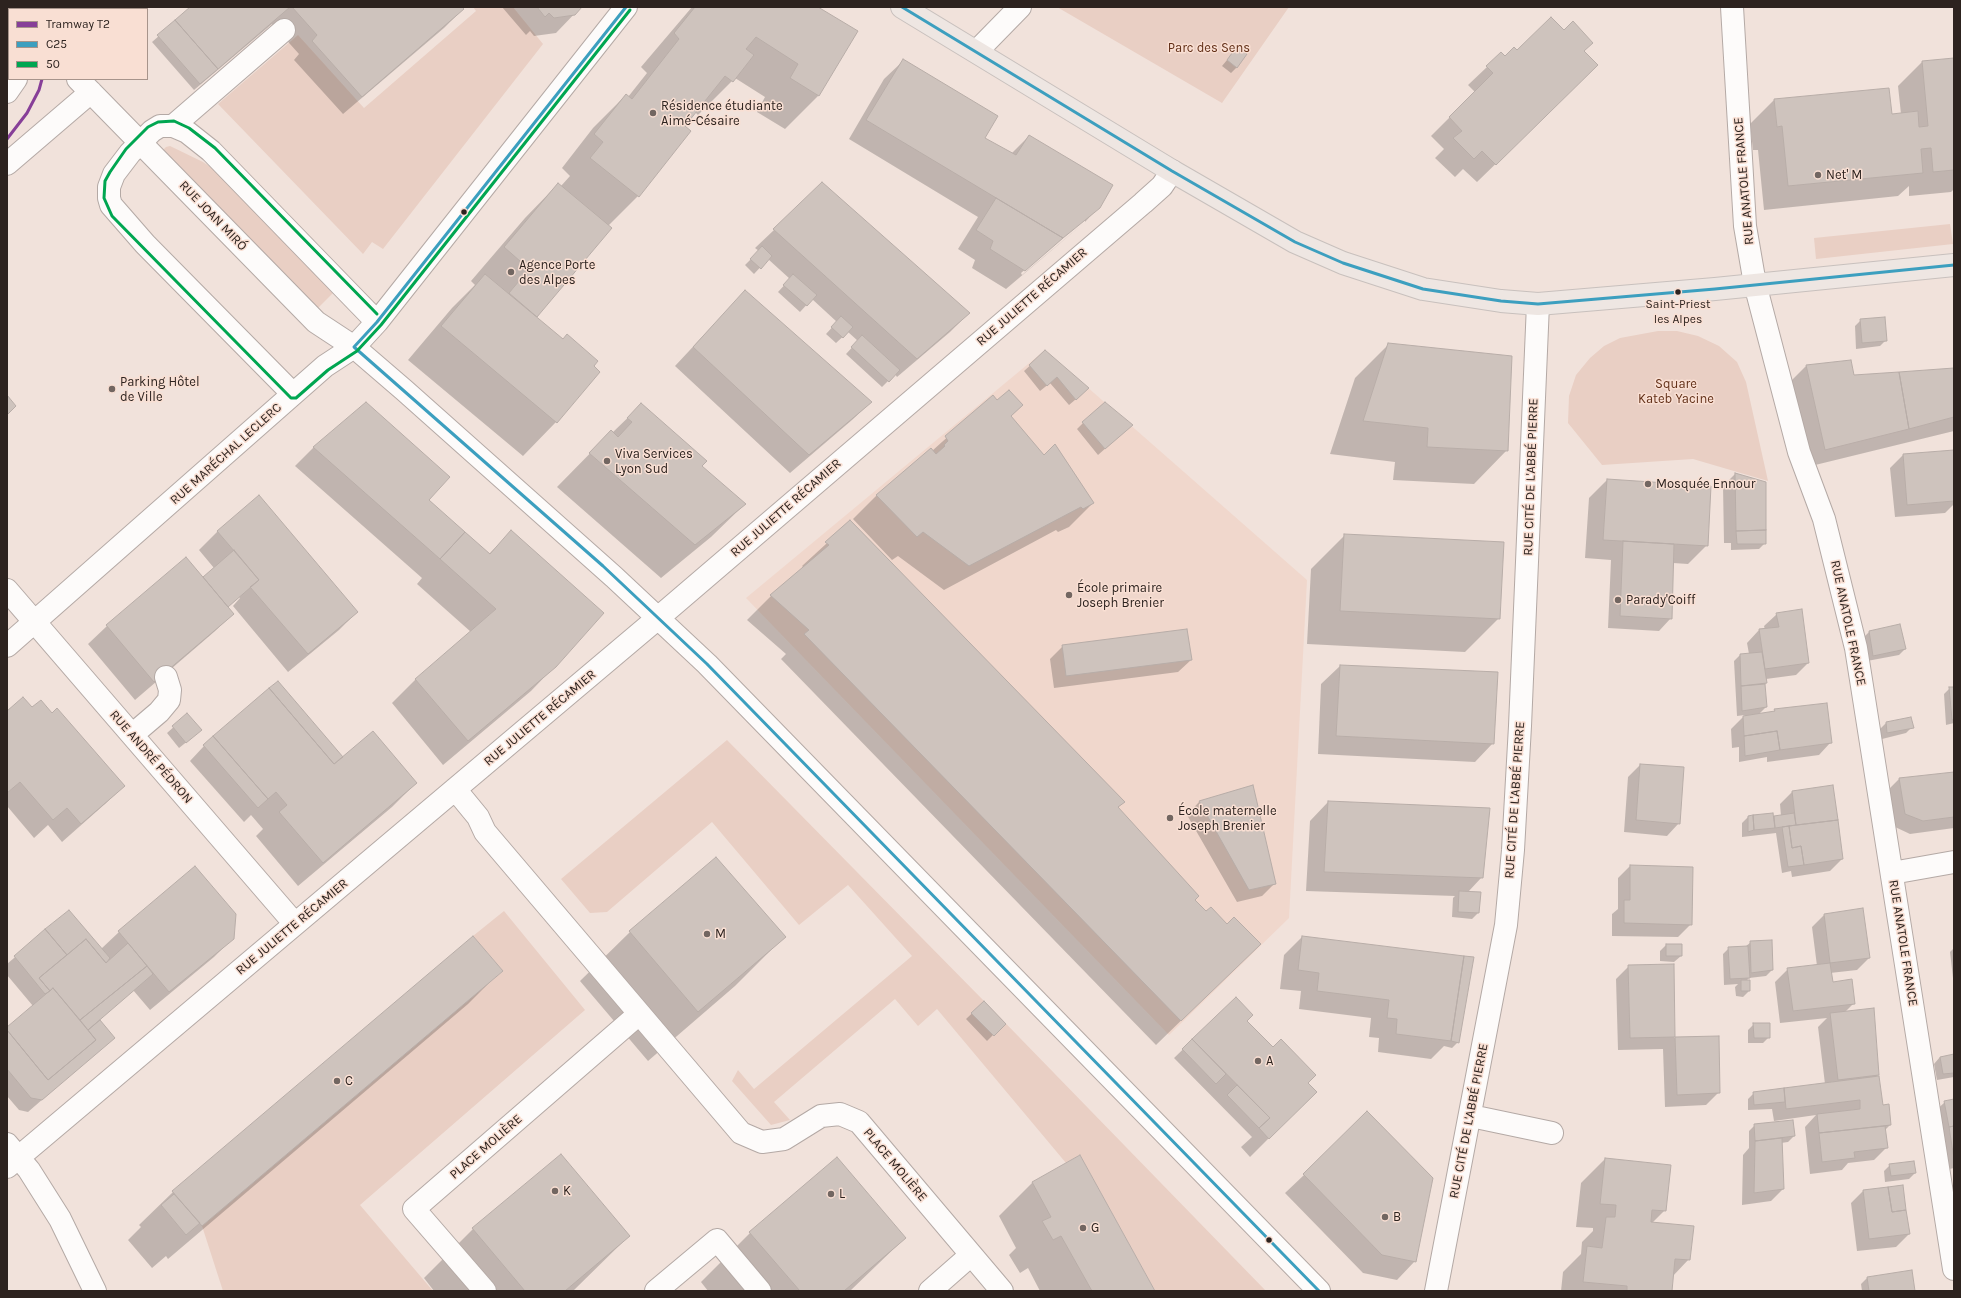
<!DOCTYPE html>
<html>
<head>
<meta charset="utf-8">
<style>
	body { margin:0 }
	#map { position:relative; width:1961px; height:1298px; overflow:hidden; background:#f1e2db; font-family:Karla,sans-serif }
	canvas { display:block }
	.frame { position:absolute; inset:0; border:8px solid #2d231f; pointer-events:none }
	.legend { position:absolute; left:8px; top:8px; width:140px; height:72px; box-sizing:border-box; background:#f9dfd3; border:1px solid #a7948b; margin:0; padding:5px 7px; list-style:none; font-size:12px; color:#2d231f }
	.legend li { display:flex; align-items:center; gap:8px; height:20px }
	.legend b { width:20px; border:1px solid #a7948b }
</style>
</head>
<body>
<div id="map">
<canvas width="1961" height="1298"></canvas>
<div class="frame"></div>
<ul class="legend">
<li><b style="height:5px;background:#873f98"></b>Tramway T2</li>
<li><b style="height:5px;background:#3c9fbf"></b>C25</li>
<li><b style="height:5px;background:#00a651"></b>50</li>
</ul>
</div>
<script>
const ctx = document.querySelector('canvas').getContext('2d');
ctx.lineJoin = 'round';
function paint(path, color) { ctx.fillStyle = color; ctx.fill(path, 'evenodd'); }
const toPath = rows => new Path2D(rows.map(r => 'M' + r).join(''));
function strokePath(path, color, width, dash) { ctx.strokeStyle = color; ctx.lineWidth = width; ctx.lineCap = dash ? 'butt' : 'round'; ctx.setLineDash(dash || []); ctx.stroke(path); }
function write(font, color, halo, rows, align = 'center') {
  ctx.font = font + ' Karla,sans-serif'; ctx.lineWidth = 3; ctx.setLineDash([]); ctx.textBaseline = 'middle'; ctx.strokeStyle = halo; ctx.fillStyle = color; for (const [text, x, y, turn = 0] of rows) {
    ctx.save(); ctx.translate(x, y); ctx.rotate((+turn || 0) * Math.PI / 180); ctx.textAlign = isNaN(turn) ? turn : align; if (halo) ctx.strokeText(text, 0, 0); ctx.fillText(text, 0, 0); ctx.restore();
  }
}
paint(toPath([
	[1045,350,1307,580,1289,918,1169,1035,746,598]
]), '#f0d7cc');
paint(toPath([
	[473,7,513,7,543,44,383,249,372,242,363,254,218,104,298,35,364,108,476,11],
	[1057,7,1289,7,1222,103],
	[170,146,203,162,218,172,334,292,316,310,162,151,166,147],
	[1950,224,1953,244,1816,259,1814,238],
	[1658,331,1677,331,1698,336,1719,346,1737,362,1746,382,1768,481,1693,459,1602,465,1568,423,1569,396,1576,375,1590,358,1604,346,1620,338],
	[727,740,984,1001,1266,1291,1155,1291,1080,1155,1066,1163,937,1009,918,1026,895,999,774,1102,790,1120,771,1125,732,1081,738,1070,754,1089,912,956,848,885,799,925,712,822,607,912,590,913,561,879],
	[504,911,585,1010,360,1205,433,1291,223,1291,202,1226,503,971,473,936]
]), '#e9cfc4');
paint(toPath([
	[192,7,461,7,463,9,444,28,343,114,294,60,299,54,272,24,194,90,152,42],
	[502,7,581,7,556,33,534,36,530,31,526,35],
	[692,7,816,7,857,32,818,96,785,129,757,112,765,97,735,78,698,115,695,112,684,126,638,196,608,226,611,228,535,317,599,372,556,422,523,456,408,360,452,308,475,285,471,281,525,218,558,184,561,186,570,176,562,168,593,128,626,95,628,97,647,73,641,67],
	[1237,48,1237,67,1231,73,1222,66],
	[1517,51,1578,84,1477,182,1463,169,1455,177,1435,158,1444,149,1431,136,1475,92,1468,85,1487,67,1501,54,1505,58],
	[1954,59,1954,189,1951,192,1909,196,1909,186,1898,196,1764,210,1758,150,1753,150,1750,124,1774,100,1891,115,1901,114,1898,86,1922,62],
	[903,61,984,138,1011,154,1029,136,1099,207,1085,222,1085,219,1021,273,1022,275,1084,223,1006,289,972,268,975,260,958,249,978,217,849,139,884,79],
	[774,230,968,314,950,332,897,377,895,374,882,387,846,354,858,341,848,332,836,343,826,334,837,322,812,299,800,312,778,292,790,279,768,259,754,274,745,265,759,251,755,248],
	[745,291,871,402,852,420,790,473,675,366],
	[1861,320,1886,340,1880,346,1856,349,1855,326],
	[1389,344,1507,450,1474,484,1393,480,1395,462,1330,454,1355,378],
	[1045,352,1082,394,1069,405,1050,383,1040,391,1024,371],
	[1850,361,1854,376,1954,369,1954,431,1807,467,1788,384,1806,366],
	[993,396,997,401,1022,405,1010,417,1044,456,1093,503,1069,527,1058,532,1056,530,944,590,898,556,892,560,853,519,877,495,932,451],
	[641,405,701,466,745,504,711,537,661,578,557,487,611,432,612,433],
	[1083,423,1125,431,1098,455,1077,429],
	[314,447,488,555,511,532,555,666,531,691,443,765,392,703,416,679,471,632,417,584,422,578,295,466],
	[1953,451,1954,504,1945,513,1895,517,1890,468,1903,455],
	[1735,474,1765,482,1765,543,1759,549,1731,550,1731,543,1724,543,1723,486],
	[1607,480,1707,545,1688,564,1673,563,1671,618,1659,631,1608,628,1611,560,1585,558,1589,498],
	[850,522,1124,802,1117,808,1194,900,1235,968,1156,1045,781,659,786,654,747,620,771,596,804,568,802,566],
	[218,531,357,612,339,630,288,672,233,606,240,598,239,597,227,607,233,614,214,632,135,700,88,644,107,626,186,558,203,578,214,568,199,550],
	[1344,536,1499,618,1465,652,1307,644,1311,569],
	[1777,614,1808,663,1796,675,1766,679,1766,683,1764,685,1766,707,1759,714,1773,712,1775,710,1831,742,1819,755,1767,762,1767,757,1739,762,1739,747,1732,748,1731,729,1745,715,1737,716,1734,661,1740,655,1749,654,1747,643,1759,630,1765,630,1764,626],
	[1899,625,1905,649,1899,655,1867,661,1863,638,1869,632],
	[1063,646,1191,660,1178,672,1054,688,1050,659],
	[1340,666,1497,673,1493,743,1475,762,1318,754,1321,684],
	[1950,688,1954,688,1954,723,1946,725,1944,694],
	[7,712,52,714,124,786,105,804,62,842,48,825,34,838,7,806],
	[187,715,194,736,179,748,167,733],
	[1886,723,1912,727,1906,733,1882,739,1880,729],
	[204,746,416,783,392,807,298,886,256,836,263,829,251,815,244,822,190,761],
	[1640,765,1679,823,1667,836,1624,832,1628,777],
	[1954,773,1954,828,1910,834,1893,826,1887,791,1899,779],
	[1252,786,1275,883,1262,896,1237,902,1187,815,1199,802],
	[1833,787,1842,859,1830,871,1792,877,1791,871,1782,873,1776,833,1742,837,1742,823,1748,817,1781,816,1780,804,1792,792],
	[1328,802,1482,877,1468,892,1478,913,1472,919,1452,917,1453,898,1455,896,1306,891,1310,821],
	[716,858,784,937,735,986,648,1061,580,981,630,932],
	[1630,866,1691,924,1678,937,1612,936,1612,914,1618,909,1618,878],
	[69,911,101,949,119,932,233,938,214,957,150,1010,133,990,99,1020,113,1038,28,1112,19,1110,7,1096,7,1028,33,1006,7,975,7,964],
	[108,959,109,961,103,967],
	[1824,915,1869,958,1857,970,1830,973,1832,983,1854,1003,1845,1012,1878,1075,1875,1078,1882,1107,1890,1125,1884,1131,1887,1147,1874,1160,1848,1163,1842,1170,1810,1174,1805,1127,1816,1115,1774,1121,1772,1109,1748,1110,1748,1099,1754,1093,1825,1084,1818,1027,1827,1018,1780,1023,1775,982,1788,969,1817,966,1812,927],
	[1302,937,1458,1042,1452,1048,1444,1046,1431,1059,1378,1052,1379,1038,1369,1037,1371,1018,1299,1009,1301,991,1280,989,1284,955],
	[1751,942,1772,970,1766,976,1749,978,1746,981,1749,991,1743,997,1736,996,1735,987,1738,984,1724,985,1723,954,1729,948,1745,947],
	[1666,945,1681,956,1674,962,1660,961,1660,951],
	[1954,948,1954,987,1950,952],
	[1673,965,1674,1038,1718,1037,1719,1092,1706,1105,1665,1107,1663,1049,1618,1050,1616,979,1629,966],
	[501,971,468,1004,168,1259,166,1256,152,1268,128,1240,141,1227,139,1225,173,1192],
	[1236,998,1246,1021,1315,1092,1250,1157,1241,1147,1252,1137,1174,1058],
	[984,1002,1004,1024,987,1041,966,1019],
	[1754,1024,1769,1037,1763,1043,1748,1043,1748,1030],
	[1954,1055,1954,1077,1937,1080,1934,1064,1940,1057],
	[1954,1100,1954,1168,1941,1171,1932,1114,1945,1102],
	[1793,1121,1794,1136,1788,1142,1781,1143,1783,1189,1771,1201,1742,1205,1743,1155,1749,1148,1749,1131,1755,1125],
	[1079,1157,1154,1291,1040,1291,1028,1268,1020,1273,1009,1255,1016,1248,999,1216,1032,1183],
	[1605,1159,1665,1210,1652,1223,1689,1259,1672,1277,1670,1291,1561,1291,1563,1272,1581,1254,1582,1242,1593,1231,1593,1228,1576,1227,1581,1183],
	[1890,1165,1915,1173,1909,1179,1885,1182,1884,1171],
	[1304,1175,1415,1261,1397,1280,1363,1273,1285,1193],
	[1863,1191,1909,1234,1896,1247,1857,1251,1851,1203],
	[473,1229,629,1236,573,1291,434,1291,424,1278],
	[750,1233,905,1238,850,1291,708,1291,701,1282],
	[1867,1278,1914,1291,1862,1291,1861,1284]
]), '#0003');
const building = toPath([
	[190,7,290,7,218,69,175,20,190,7],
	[292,7,462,7,464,9,362,97,312,41,317,35,292,7],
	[537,7,582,7,575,15,554,18,549,13,545,17,537,7],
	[695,7,818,7,858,31,819,96,790,78,798,64,756,37,746,49,754,55,733,82,725,76,685,126,691,131,639,197,590,158,603,142,594,134,626,94,632,99,679,39,674,33,695,7],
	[1551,17,1564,30,1573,21,1593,43,1584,51,1598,65,1496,165,1482,151,1474,159,1453,138,1462,131,1449,117,1493,73,1486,66,1501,52,1505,56,1514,47,1517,50,1551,17],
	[175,20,218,69,200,84,157,35,175,20],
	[1237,46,1247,54,1237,68,1227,60,1237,46],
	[1954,58,1954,170,1933,172,1931,148,1921,149,1923,173,1788,186,1782,126,1777,127,1774,99,1889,88,1892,114,1918,111,1919,127,1928,126,1922,61,1954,58],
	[903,59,998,116,985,138,1016,155,1029,135,1113,185,1100,208,1063,238,866,120,903,59],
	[822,182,970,313,917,359,773,229,822,182],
	[558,183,612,228,537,317,509,293,529,269,504,247,558,183],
	[996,198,1063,238,1025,271,990,249,993,241,976,230,996,198],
	[762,246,772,256,761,269,750,259,762,246],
	[485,274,563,339,567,334,598,361,594,366,600,372,557,423,441,326,485,274],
	[793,274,817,295,807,306,783,285,793,274],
	[745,290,872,402,809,455,693,347,745,290],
	[841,316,853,327,843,338,831,327,841,316],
	[1885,317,1887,341,1862,343,1860,319,1885,317],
	[862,335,900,370,889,382,851,347,862,335],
	[1388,343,1512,356,1508,451,1427,447,1428,428,1363,421,1388,343],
	[1045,350,1089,388,1076,400,1057,377,1047,386,1029,365,1045,350],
	[1851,360,1854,375,1899,372,1909,429,1825,450,1806,365,1851,360],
	[1954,368,1954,417,1909,429,1899,372,1954,368],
	[1009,390,1023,405,1011,416,1044,455,1055,444,1094,503,1083,509,1081,507,969,566,923,532,917,537,876,495,931,448,936,454,945,446,944,445,948,441,945,436,993,395,997,400,1009,390],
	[7,395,16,406,7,415,7,395],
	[366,402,450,477,429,500,465,532,440,559,313,447,366,402],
	[1105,402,1133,425,1105,449,1082,422,1105,402],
	[641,403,707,461,702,466,746,504,695,545,589,453,611,430,618,437,632,422,627,418,641,403],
	[1954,450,1954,501,1907,505,1903,454,1954,450],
	[1735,473,1766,482,1766,530,1736,531,1735,473],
	[1607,479,1711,486,1708,546,1603,540,1607,479],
	[259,495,358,612,308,654,250,587,259,580,217,531,259,495],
	[850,520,1125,802,1118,807,1199,896,1195,900,1206,911,1211,907,1227,924,1234,917,1261,944,1181,1021,804,634,809,630,770,595,829,545,825,542,850,520],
	[511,530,604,613,556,667,468,741,415,679,496,609,440,559,465,532,490,554,511,530],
	[1766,530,1766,544,1737,544,1736,531,1766,530],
	[1344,534,1504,542,1500,619,1340,611,1344,534],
	[1623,541,1674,544,1672,619,1620,616,1623,541],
	[234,550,259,580,228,607,203,577,234,550],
	[186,557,234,614,154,682,106,625,186,557],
	[1802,609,1809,663,1765,669,1759,629,1779,627,1776,613,1802,609],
	[1900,624,1906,649,1873,656,1869,631,1900,624],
	[1187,629,1192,660,1066,676,1062,645,1187,629],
	[1762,652,1767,683,1741,686,1740,654,1762,652],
	[1340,665,1498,672,1494,744,1336,736,1340,665],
	[278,681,343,757,334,764,269,688,278,681],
	[1765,684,1767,707,1742,711,1741,686,1765,684],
	[1949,687,1954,687,1954,719,1952,720,1949,687],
	[269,688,334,764,373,731,417,783,323,863,279,812,287,805,276,792,268,799,213,736,269,688],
	[23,697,32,707,41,700,52,713,57,708,125,786,81,824,67,808,53,820,20,782,7,793,7,711,23,697],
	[1827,703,1832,743,1780,750,1777,731,1744,736,1743,716,1775,711,1774,709,1827,703],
	[187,713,202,730,186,743,172,726,187,713],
	[1911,717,1914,728,1887,733,1886,722,1911,717],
	[1777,731,1780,750,1745,756,1744,736,1777,731],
	[213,736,268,799,258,808,203,745,213,736],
	[1640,764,1684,767,1680,824,1636,820,1640,764],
	[1954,772,1954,817,1923,821,1905,814,1899,778,1954,772],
	[1253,785,1276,884,1249,890,1199,801,1253,785],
	[1833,785,1838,820,1796,825,1792,791,1833,785],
	[1328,801,1490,808,1483,878,1324,872,1328,801],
	[1773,813,1775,828,1754,830,1753,815,1773,813],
	[1794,813,1796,825,1775,828,1774,816,1794,813],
	[1753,815,1754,830,1748,832,1748,816,1753,815],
	[1838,820,1843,859,1804,865,1801,846,1792,848,1789,826,1838,820],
	[1789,826,1792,848,1801,846,1804,865,1788,867,1782,827,1789,826],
	[716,857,786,937,698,1012,629,931,716,857],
	[1630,865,1693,867,1692,925,1624,923,1624,900,1630,900,1630,865],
	[195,866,236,914,234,939,169,992,118,931,195,866],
	[1459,891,1481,892,1479,913,1458,912,1459,891],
	[1863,908,1870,958,1830,963,1824,914,1863,908],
	[69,910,110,958,106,963,86,939,67,955,45,929,69,910],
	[45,929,67,955,39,978,50,991,45,994,14,956,45,929],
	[473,936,503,971,202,1226,172,1191,473,936],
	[1302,936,1464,956,1451,1041,1396,1034,1397,1019,1387,1018,1389,1000,1317,991,1319,973,1298,970,1302,936],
	[86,939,106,963,128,943,147,966,80,1020,53,988,50,991,39,978,86,939],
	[1772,940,1773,970,1751,973,1750,941,1772,940],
	[1666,944,1682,944,1682,956,1666,956,1666,944],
	[1748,946,1750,978,1730,979,1728,947,1748,946],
	[1464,956,1474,957,1459,1043,1451,1041,1464,956],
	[1830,963,1833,982,1852,979,1855,1004,1793,1011,1787,968,1830,963],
	[1674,964,1675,1037,1630,1038,1628,965,1674,964],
	[147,966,153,974,88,1030,80,1020,147,966],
	[1741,980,1750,980,1750,991,1741,991,1741,980],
	[53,988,96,1040,48,1080,7,1030,7,1027,53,988],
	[1236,997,1253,1015,1247,1021,1273,1047,1281,1039,1316,1075,1308,1083,1317,1092,1269,1139,1259,1128,1270,1118,1192,1039,1236,997],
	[984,1001,1006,1024,994,1036,971,1013,984,1001],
	[1874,1008,1879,1075,1838,1080,1830,1013,1874,1008],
	[100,1020,115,1038,42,1100,31,1098,7,1069,7,1030,48,1080,96,1040,88,1030,100,1020],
	[1753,1023,1770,1023,1770,1038,1754,1038,1753,1023],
	[1719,1036,1720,1093,1677,1095,1675,1037,1719,1036],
	[1192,1039,1226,1074,1216,1084,1182,1049,1192,1039],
	[1954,1054,1954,1073,1943,1074,1940,1057,1954,1054],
	[1879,1076,1883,1105,1889,1104,1891,1125,1819,1133,1817,1114,1860,1109,1860,1100,1786,1109,1784,1088,1879,1076],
	[1237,1085,1270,1118,1259,1128,1227,1095,1237,1085],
	[1784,1088,1785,1102,1754,1105,1753,1092,1784,1088],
	[1954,1099,1954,1126,1949,1127,1944,1101,1954,1099],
	[1367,1111,1433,1178,1416,1262,1382,1255,1303,1174,1367,1111],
	[1793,1120,1795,1136,1755,1141,1754,1124,1793,1120],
	[1885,1126,1888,1148,1854,1152,1855,1158,1822,1162,1819,1133,1885,1126],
	[1954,1126,1954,1159,1949,1127,1954,1126],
	[1782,1138,1784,1189,1754,1193,1755,1141,1782,1138],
	[561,1154,630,1236,565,1291,525,1291,472,1228,561,1154],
	[1080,1155,1155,1291,1092,1291,1061,1236,1053,1240,1042,1221,1051,1217,1032,1182,1080,1155],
	[837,1157,906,1238,844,1291,800,1291,749,1232,837,1157],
	[1605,1158,1671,1165,1666,1211,1652,1210,1651,1222,1694,1226,1690,1260,1675,1259,1672,1291,1627,1291,1627,1286,1583,1282,1587,1246,1602,1248,1606,1217,1615,1217,1616,1205,1600,1204,1605,1158],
	[1914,1161,1916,1173,1891,1176,1889,1164,1914,1161],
	[1903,1185,1906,1210,1892,1212,1888,1187,1903,1185],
	[1888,1187,1892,1212,1906,1210,1910,1234,1869,1239,1863,1190,1888,1187],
	[174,1194,200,1223,186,1235,161,1205,174,1194],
	[1912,1270,1915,1291,1869,1291,1867,1277,1912,1270]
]);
paint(building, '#cec3bd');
strokePath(building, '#b8ada8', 1);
const minor = toPath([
	[9,7,10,9],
	[1732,7,1745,226,1755,284,1799,452,1824,519,1856,648,1954,1269],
	[977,51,1020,7],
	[78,79,316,322,354,347,404,390,614,577,707,664,1319,1291],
	[7,92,16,79],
	[173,126,284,30],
	[7,164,91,92],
	[293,394,145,244,111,205,109,198,109,187,114,174,130,153,152,131,160,126,173,126,187,132,211,151,377,322],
	[7,590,295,924],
	[7,646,325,366,354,347,377,322,626,7],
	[132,735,159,712,169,700,170,690,166,677],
	[455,789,478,817,485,832,741,1133,762,1142,784,1139,821,1116,840,1114,859,1122,1002,1291],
	[1892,873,1954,862],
	[1471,1116,1552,1133],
	[7,1144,29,1170,60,1219,95,1291],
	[7,1167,658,618,1143,203,1162,186,1172,171],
	[485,1291,414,1209,639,1014],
	[656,1291,717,1240,760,1291],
	[930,1291,971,1255],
	[1436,1291,1506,925,1513,850,1520,726,1538,304]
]);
const major = toPath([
	[902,7,1172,171,1295,242,1343,263,1423,289,1501,301,1538,304,1715,289,1954,265]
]);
strokePath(minor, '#b4a9a5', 24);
strokePath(major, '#c8c0bd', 24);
strokePath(minor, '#fdfbfa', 22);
strokePath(major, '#eee6e2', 22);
strokePath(toPath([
	[902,7,1172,171,1295,242,1343,263,1423,289,1501,301,1538,304,1715,289,1954,265],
	[354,347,603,566,707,664,1319,1291],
	[354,347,377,322,626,7]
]), '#3c9fbf', 3);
strokePath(toPath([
	[377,314,215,148,189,128,174,121,158,122,148,127,126,149,110,172,105,181,104,198,112,216,291,398,296,398,328,370,357,351,381,325],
	[381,325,630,10]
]), '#00a651', 3);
strokePath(toPath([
	[7,139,27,113,39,90,42,79]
]), '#873f98', 3);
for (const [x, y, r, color] of [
	[653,113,4,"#726661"],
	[1818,175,4,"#726661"],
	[464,212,3.5,"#2d231f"],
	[511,272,4,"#726661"],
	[1678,292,3.5,"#2d231f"],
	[112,389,4,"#726661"],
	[607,461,4,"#726661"],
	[1648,484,4,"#726661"],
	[1069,595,4,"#726661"],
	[1618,600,4,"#726661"],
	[1170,818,4,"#726661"],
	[707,934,4,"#726661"],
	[1258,1061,4,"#726661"],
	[337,1081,4,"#726661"],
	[555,1191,4,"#726661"],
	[831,1194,4,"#726661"],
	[1385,1217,4,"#726661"],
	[1083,1228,4,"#726661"],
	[1269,1240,3.5,"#2d231f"]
]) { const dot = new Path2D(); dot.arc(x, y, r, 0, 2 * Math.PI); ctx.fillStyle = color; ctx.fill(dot); strokePath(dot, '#f9dfd3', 1.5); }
write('12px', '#2d231f', '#f9dfd3', [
	["Saint-Priest",1678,305],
	["les Alpes",1678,320]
]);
write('13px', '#623018', '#f9dfd3', [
	["Parc des Sens",1209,48],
	["Square",1676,384],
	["Kateb Yacine",1676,399]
]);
write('13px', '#2d231f', '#f9dfd3', [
	["Résidence étudiante",661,106],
	["Aimé-Césaire",661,121],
	["Net' M",1826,175],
	["Agence Porte",519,265],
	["des Alpes",519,280],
	["Parking Hôtel",120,382],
	["de Ville",120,397],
	["Viva Services",615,454],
	["Lyon Sud",615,469],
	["Mosquée Ennour",1656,484],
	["École primaire",1077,588],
	["Joseph Brenier",1077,603],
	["Parady'Coiff",1626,600],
	["École maternelle",1178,811],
	["Joseph Brenier",1178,826],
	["M",715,934],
	["A",1266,1061],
	["C",345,1081],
	["K",563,1191],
	["L",839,1194],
	["B",1393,1217],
	["G",1091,1228]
], 'left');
write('13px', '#2d231f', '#f9dfd3', [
	["RUE ANATOLE FRANCE",1744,181,-95],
	["RUE JOAN MIRÓ",213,216,46],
	["RUE JULIETTE RÉCAMIER",1032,297,-41],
	["RUE MARÉCHAL LECLERC",226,454,-42],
	["RUE CITÉ DE L'ABBÉ PIERRE",1531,477,-88],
	["RUE JULIETTE RÉCAMIER",786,508,-41],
	["RUE ANATOLE FRANCE",1848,623,78],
	["RUE JULIETTE RÉCAMIER",540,718,-40],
	["RUE ANDRÉ PÉDRON",151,757,49],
	["RUE CITÉ DE L'ABBÉ PIERRE",1515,800,-86],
	["RUE JULIETTE RÉCAMIER",292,927,-40],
	["RUE ANATOLE FRANCE",1903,943,81],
	["RUE CITÉ DE L'ABBÉ PIERRE",1469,1121,-79],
	["PLACE MOLIÈRE",486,1147,-41],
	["PLACE MOLIÈRE",895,1165,50]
]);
</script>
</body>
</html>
